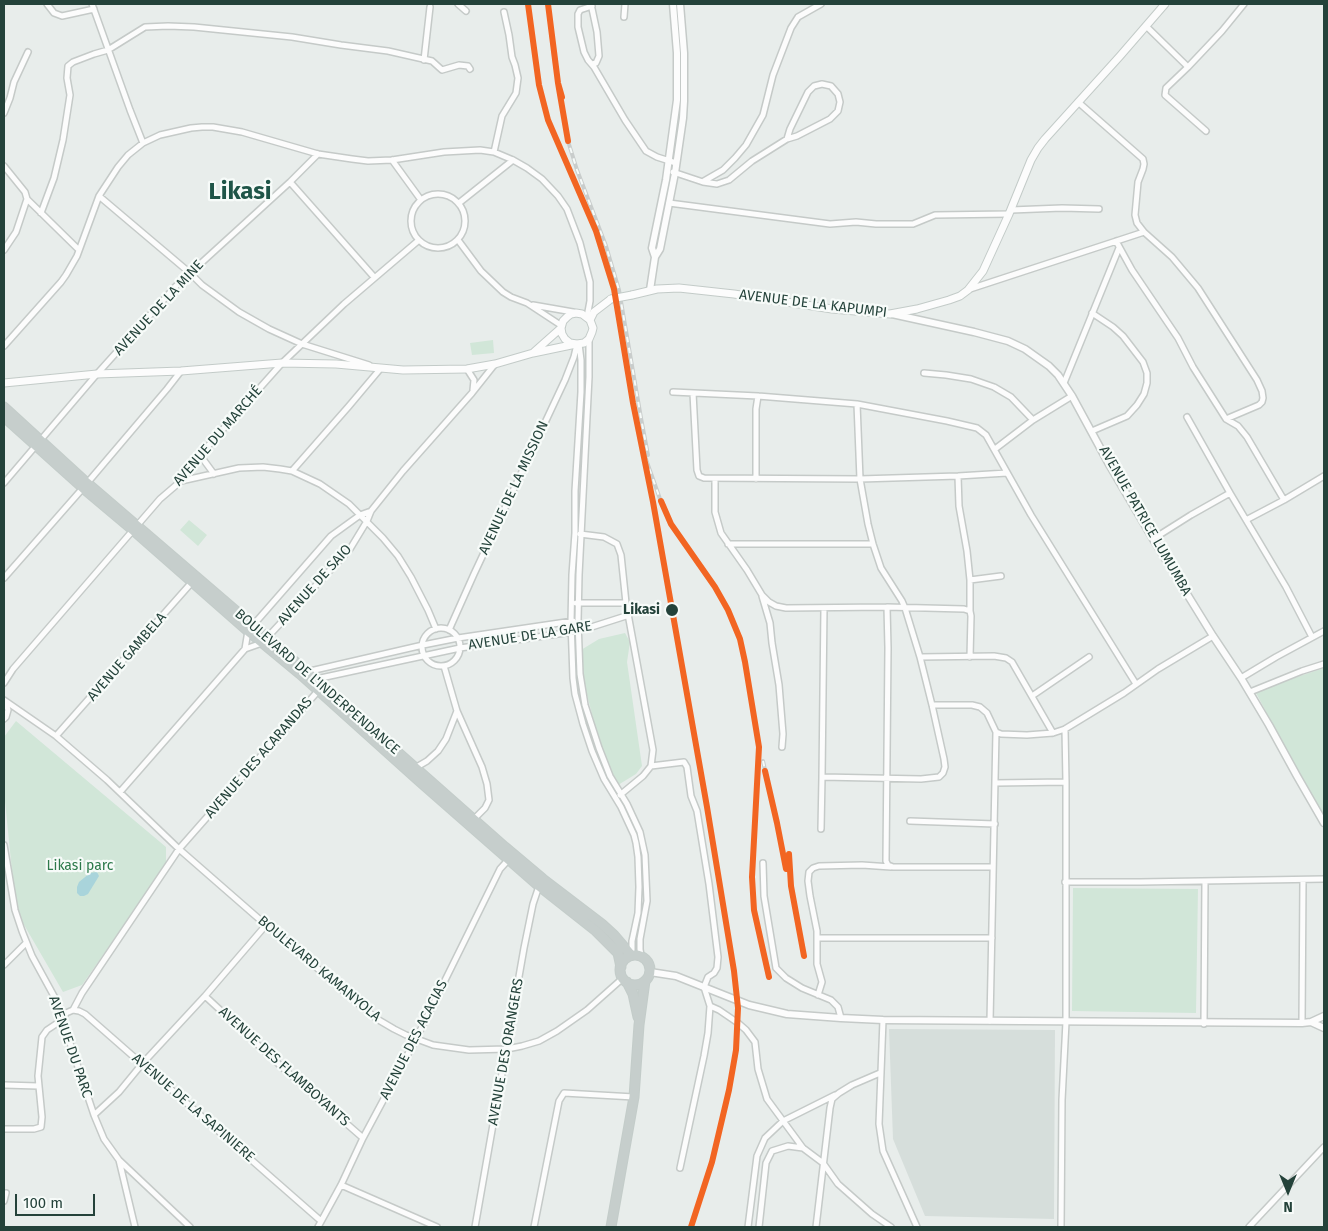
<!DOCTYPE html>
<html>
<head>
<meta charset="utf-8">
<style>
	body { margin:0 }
	#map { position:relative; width:1328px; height:1231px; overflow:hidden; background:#e8edeb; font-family:"Fira Sans",sans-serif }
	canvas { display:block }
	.frame { position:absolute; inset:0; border:5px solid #24423a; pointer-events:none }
	.north { position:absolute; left:1263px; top:1166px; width:50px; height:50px; -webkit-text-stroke:4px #f7fbf9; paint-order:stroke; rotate:180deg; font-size:14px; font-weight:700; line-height:20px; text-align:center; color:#24423a }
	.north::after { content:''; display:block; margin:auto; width:18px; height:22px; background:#24423a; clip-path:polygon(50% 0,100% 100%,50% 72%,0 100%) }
	.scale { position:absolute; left:15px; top:1194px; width:80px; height:22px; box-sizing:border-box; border:2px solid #24423a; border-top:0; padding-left:6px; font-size:15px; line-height:18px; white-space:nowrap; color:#24423a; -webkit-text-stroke:4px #f7fbf9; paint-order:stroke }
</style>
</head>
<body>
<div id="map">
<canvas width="1328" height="1231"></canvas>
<div class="frame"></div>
<div class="north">N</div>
<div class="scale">100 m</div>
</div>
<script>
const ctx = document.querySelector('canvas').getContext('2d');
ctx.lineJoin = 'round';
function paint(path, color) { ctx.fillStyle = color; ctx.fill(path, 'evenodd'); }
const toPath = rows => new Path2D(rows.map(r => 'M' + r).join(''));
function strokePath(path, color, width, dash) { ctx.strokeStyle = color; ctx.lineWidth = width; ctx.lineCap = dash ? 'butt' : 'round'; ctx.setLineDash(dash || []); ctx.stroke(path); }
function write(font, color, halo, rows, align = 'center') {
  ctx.font = font + ' "Fira Sans",sans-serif'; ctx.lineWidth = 4.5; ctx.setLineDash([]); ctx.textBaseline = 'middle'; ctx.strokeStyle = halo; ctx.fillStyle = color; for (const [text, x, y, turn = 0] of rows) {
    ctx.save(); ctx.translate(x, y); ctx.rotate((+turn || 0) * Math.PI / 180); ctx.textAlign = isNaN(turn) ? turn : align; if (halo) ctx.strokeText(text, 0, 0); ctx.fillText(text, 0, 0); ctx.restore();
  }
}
paint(toPath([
	[889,1029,1055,1030,1054,1219,925,1216,893,1139]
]), '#d6dedb');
paint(toPath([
	[493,340,494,353,472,355,470,343],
	[189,520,207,535,198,546,180,530],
	[625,633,630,642,627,662,642,766,636,774,618,785,602,752,582,676,581,650,599,639],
	[1324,668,1324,821,1255,691],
	[16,721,166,847,166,865,82,985,63,992,16,911,4,791,4,737],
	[1073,888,1198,889,1196,1013,1072,1011]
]), '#d1e6d8');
paint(toPath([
	[97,872,99,876,88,894,84,896,80,896,77,893,77,887,79,882,90,873]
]), '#a9d4db');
const minor = toPath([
	[47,4,54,13,62,16,94,9],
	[92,4,130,110,143,143],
	[458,4,466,11],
	[591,4,597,32,599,56,596,63,592,64],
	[592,6,580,10,578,14,578,27,584,52,588,60,594,67,625,120,646,151,657,157,676,163],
	[624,17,625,4],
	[1146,26,1188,67],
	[424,60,430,7],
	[1078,102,1143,159,1144,164,1143,169,1138,182,1135,215,1137,223,1144,232],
	[4,113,10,98,14,82,28,52],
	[1206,131,1165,95,1166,88,1188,67,1222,31,1244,4],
	[494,152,502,116,516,93,518,78,515,65,512,57,509,35,504,12],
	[392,160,421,200],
	[4,166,25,192,27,199,16,232,4,250],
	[673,172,703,182,717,184,729,180,752,161,787,139,797,136,830,119,838,111,840,102,838,94,831,86,822,84,814,86,808,92,790,129,787,139],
	[704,181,723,170,735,158,746,145,763,115,773,75,791,28,798,17,821,4],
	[290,182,374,277],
	'411 221a27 27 0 1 1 54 0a27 27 0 1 1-54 0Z',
	[99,196,190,273,202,285,239,312,269,329,302,344,369,365],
	[27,199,79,250],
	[459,203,513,160],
	[669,203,830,224,856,222,876,224,913,224,935,215,1009,214],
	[1011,210,1062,208,1099,209],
	[41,213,54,178,63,140,70,95,67,78,68,66,73,62,94,54,108,50,145,27,168,26,194,27,292,37,341,45,388,51,432,61,442,70,459,65,468,66,470,69],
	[458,240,481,271,503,292,511,297,527,303,562,326],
	[1116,241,1132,270,1178,338,1193,367,1226,419,1238,426,1247,437,1284,500],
	[970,289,1144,232,1172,257,1198,288,1257,380,1262,391,1263,398,1262,402,1259,405,1226,419],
	[533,305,573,312],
	[589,339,589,377,579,575,578,621,580,674,585,705,599,748,610,776,627,804,640,832,645,855,647,901,640,939,640,949,641,956],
	[579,344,581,360,581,392,575,491,575,533,572,575,571,622,573,678,575,694,583,724,592,751,604,779,621,807,634,835,636,843,638,857,639,887,638,913,632,941,632,955],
	[4,346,61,282,66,275,77,256,99,196,118,167,128,155,143,143,160,135,191,128,202,127,213,127,242,132,318,154,352,159,368,161,392,160,444,152,480,150,494,152,513,160,527,168,542,179,558,196,567,209,580,243,590,282,590,301,587,317],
	[467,369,474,380,473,390],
	[924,373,946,375,971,379,994,387,1011,397,1033,420],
	[1064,383,1119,248],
	[673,392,758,396,857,404,947,421,977,428,986,435,1031,515,1136,684],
	[693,393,697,470,699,476,704,478,860,479,958,476,1007,473],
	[1187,417,1230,493,1286,587,1312,637],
	[1092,431,1127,416,1137,405,1144,394,1147,383,1147,373,1143,362,1123,336,1113,327,1092,313],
	[995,449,1033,420,1072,396],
	[200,455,214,474],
	[292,471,349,406,381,368,380,368],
	[958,476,959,506,967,551,970,580,970,611],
	[715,479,715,512,721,533,747,570,762,595,769,602,776,606,786,608,887,607,964,609,970,611,971,616,970,657],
	[756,479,756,409,758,396],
	[181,481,239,468,263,467,280,469,292,471,320,484,349,504,383,538,398,556,411,577,428,610,436,629],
	[4,483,97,374,176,286,290,182,318,154],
	[1246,520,1284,500,1324,476],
	[580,534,604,537,617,544,621,555,626,603,653,750,651,766,643,776,620,795],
	[1153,539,1191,515,1230,493],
	[728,544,873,544],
	[4,578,83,488,167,389,181,371],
	[970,580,1001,576],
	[762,596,770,623,772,643,779,685,783,734,782,747],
	[576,603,626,603],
	[887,607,888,648,886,861,888,865,893,867,993,867],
	[824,608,822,777,921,779,939,777,943,773,945,767,944,759,932,705,920,657,905,608,902,601,881,568,873,544,868,524,860,479,857,404],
	'422 647a19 19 0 1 1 38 0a19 19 0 1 1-38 0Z',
	[449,630,474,574,565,380,574,357,577,344],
	[245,649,248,631,331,536,360,515,371,511],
	[920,657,994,656,1006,658,1012,662,1053,733],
	[444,666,457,711,482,767,487,784,489,800,485,808,472,821],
	[306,672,423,645,458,638,573,621],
	[1241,678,1276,657,1324,631],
	[316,679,460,648,579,631,629,615],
	[4,683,13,669,160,499,181,481,200,455,282,363,344,304,419,240],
	[1250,692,1302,671,1324,664],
	[1032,696,1089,657],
	[4,700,56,736,107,780,179,849,266,925,287,942,355,1001,377,1019,394,1029,406,1035,433,1045,469,1050,507,1049,522,1046,539,1041,557,1031,587,1010,623,978],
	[932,705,972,705,980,707,987,713,996,732,1001,734,1027,735,1053,733,1065,729,1124,693,1158,669,1213,636],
	[4,719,6,717,8,710,6,703],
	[56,736,193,581],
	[651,766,684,762,687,767,691,796,697,811,709,884,718,957,717,968,714,973,708,977,704,987,710,1006,719,1010,738,1023,746,1030,755,1042,758,1069,767,1099,803,1148,823,1163,838,1184,872,1214,891,1227],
	[415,768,427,761,438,751,446,739,457,711],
	[995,783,1066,782],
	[120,792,245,649,262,643,350,549,367,521,371,511,403,471,472,393,495,364],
	[910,821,995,824],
	[821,829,822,777],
	[4,845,15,910,22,931,32,956,55,998,94,1115,104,1139,119,1160,190,1227],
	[763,863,764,896,776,968,786,978,802,988,831,1000,838,1007,841,1018],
	[1065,882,1140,882,1324,879],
	[817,938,992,938],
	[4,965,26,943],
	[818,995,822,982,817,964,817,931,810,896,808,881,809,872,813,868,819,866,862,865,891,867],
	[205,996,284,1069,363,1138],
	[73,1010,82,993,179,849,318,691],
	[883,1020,879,1124,883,1151,917,1227],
	[990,1021,996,732],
	[1302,1023,1303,880],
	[1204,1024,1205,881],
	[4,1085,38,1086],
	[94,1115,119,1092,142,1064,205,996,266,925],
	[4,1129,34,1129,41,1127,42,1117,38,1076,42,1037,47,1030,62,1020,66,1013,73,1010,79,1011,85,1014,321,1221],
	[119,1160,135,1227],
	[680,1168,704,1056,708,1033,710,1006],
	[341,1185,437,1227],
	[4,1201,6,1193],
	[318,1227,341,1185,363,1138,416,1039,500,869,510,858],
	[475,1227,524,948,533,904,539,886],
	[534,1227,559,1101,564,1093,634,1097],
	[748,1227,757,1156,765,1138,783,1121,835,1095],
	[759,1227,766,1163,772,1151,788,1146,803,1148],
	[816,1227,830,1108,832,1099,839,1093,852,1085,880,1073],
	[1061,1227,1062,1100,1066,1022,1066,782,1065,729],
	[1249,1227,1324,1147]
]);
const tertiary = toPath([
	[655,257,652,248,666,180,677,100,677,53,673,4],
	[650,290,655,257,660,249,675,173,683,118,684,101,684,53,680,4],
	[892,314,974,332,1008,341,1025,349,1049,366,1058,375,1072,396,1110,466,1153,539,1213,636,1241,678,1269,725,1297,776,1324,823],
	[650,972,676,976,749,1005,787,1014,841,1018,883,1020,1302,1023,1311,1022,1324,1016],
	[1311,1022,1324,1028]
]);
const secondary = toPath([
	[632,295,657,289,679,288,734,294,832,309,890,314,917,309,949,300,960,296,968,290,983,271,1009,214,1031,160,1038,148,1045,139,1120,56,1165,4],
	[590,320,582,314,576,313,571,314,567,317,563,321,561,328,562,334,565,339,570,343,577,344,584,343,589,339,592,332,593,328,590,320,594,312,611,299],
	[534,352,561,328],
	[4,383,97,374,181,371,282,363,336,364,403,370,467,369,495,364,533,353,576,344]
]);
const trunk = toPath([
	[4,407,87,483,307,672,505,847,543,879,602,924,614,935,631,955],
	[4,417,83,488,133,530,248,631,300,674,419,781,539,886,596,931,618,953,621,967],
	'620 970a15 15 0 1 1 30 0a15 15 0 1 1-30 0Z',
	[627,982,633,994,638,1017],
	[611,1227,634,1097,639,1025,645,981]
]);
strokePath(minor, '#c5cac8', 8);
strokePath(tertiary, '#c5cac8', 9);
strokePath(secondary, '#c3cbc8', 9);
strokePath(trunk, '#c3ccc9', 11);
strokePath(minor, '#fcfcfc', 5);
strokePath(tertiary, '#fcfcfc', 6);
strokePath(secondary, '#fcfcfc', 7);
strokePath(trunk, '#c6cecc', 9);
const rail = toPath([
	[548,4,555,65,559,88],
	[558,83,568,141,577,170,606,246,619,290,641,418,648,455],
	[642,448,660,499,671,524,715,587,728,610,740,639,745,662,759,747,752,877,754,910,769,977],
	[763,761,777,823,786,869],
	[789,861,791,886,804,956]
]);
strokePath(rail, '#c9cdcc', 4);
strokePath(rail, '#f7fbf9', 2, [5.5]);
const secondaryBridge = toPath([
	[611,299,632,295]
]);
strokePath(secondaryBridge, '#c3cbc8', 9, []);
strokePath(secondaryBridge, '#fcfcfc', 7);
strokePath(toPath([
	[528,4,539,85,548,120,596,231,614,289,633,403,653,502,707,807,734,971,738,1008,736,1050,729,1090,712,1162,691,1227],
	[548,4,558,83,562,97],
	[558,83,568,141],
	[661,501,671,524,715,587,728,610,740,639,745,662,759,747,752,877,754,910,769,977],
	[765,771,777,823,786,869],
	[789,854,791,886,804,956]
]), '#f26522', 6);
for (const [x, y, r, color] of [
	[672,610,7,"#24423a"]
]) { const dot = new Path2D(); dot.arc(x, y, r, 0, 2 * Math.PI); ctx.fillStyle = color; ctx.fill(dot); strokePath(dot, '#f7fbf9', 2); }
write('14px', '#24423a', '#f7fbf9', [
	["AVENUE DE LA KAPUMPI",813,304,7],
	["AVENUE DE LA MINE",159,308,-47],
	["AVENUE DU MARCHÉ",218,436,-49],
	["AVENUE DE LA MISSION",514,488,-65],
	["AVENUE PATRICE LUMUMBA",1145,521,60],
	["AVENUE DE SAIO",315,585,-48],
	["AVENUE DE LA GARE",530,636,-9],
	["AVENUE GAMBELA",127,657,-49],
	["BOULEVARD DE L'INDERPENDANCE",317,682,41],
	["AVENUE DES ACARANDAS",259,758,-49],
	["BOULEVARD KAMANYOLA",319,969,40],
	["AVENUE DES ACACIAS",414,1040,-63],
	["AVENUE DU PARC",70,1047,71],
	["AVENUE DES ORANGERS",506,1052,-80],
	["AVENUE DES FLAMBOYANTS",284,1067,42],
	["AVENUE DE LA SAPINIERE",193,1108,41]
]);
write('bold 14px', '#24423a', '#f7fbf9', [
	["Likasi",660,610]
], 'right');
write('14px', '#2d7a4b', '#f7fbf9', [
	["Likasi parc",80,866]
]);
write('bold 24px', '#1f5548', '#f7fbf9', [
	["Likasi",240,192]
]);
</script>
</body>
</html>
